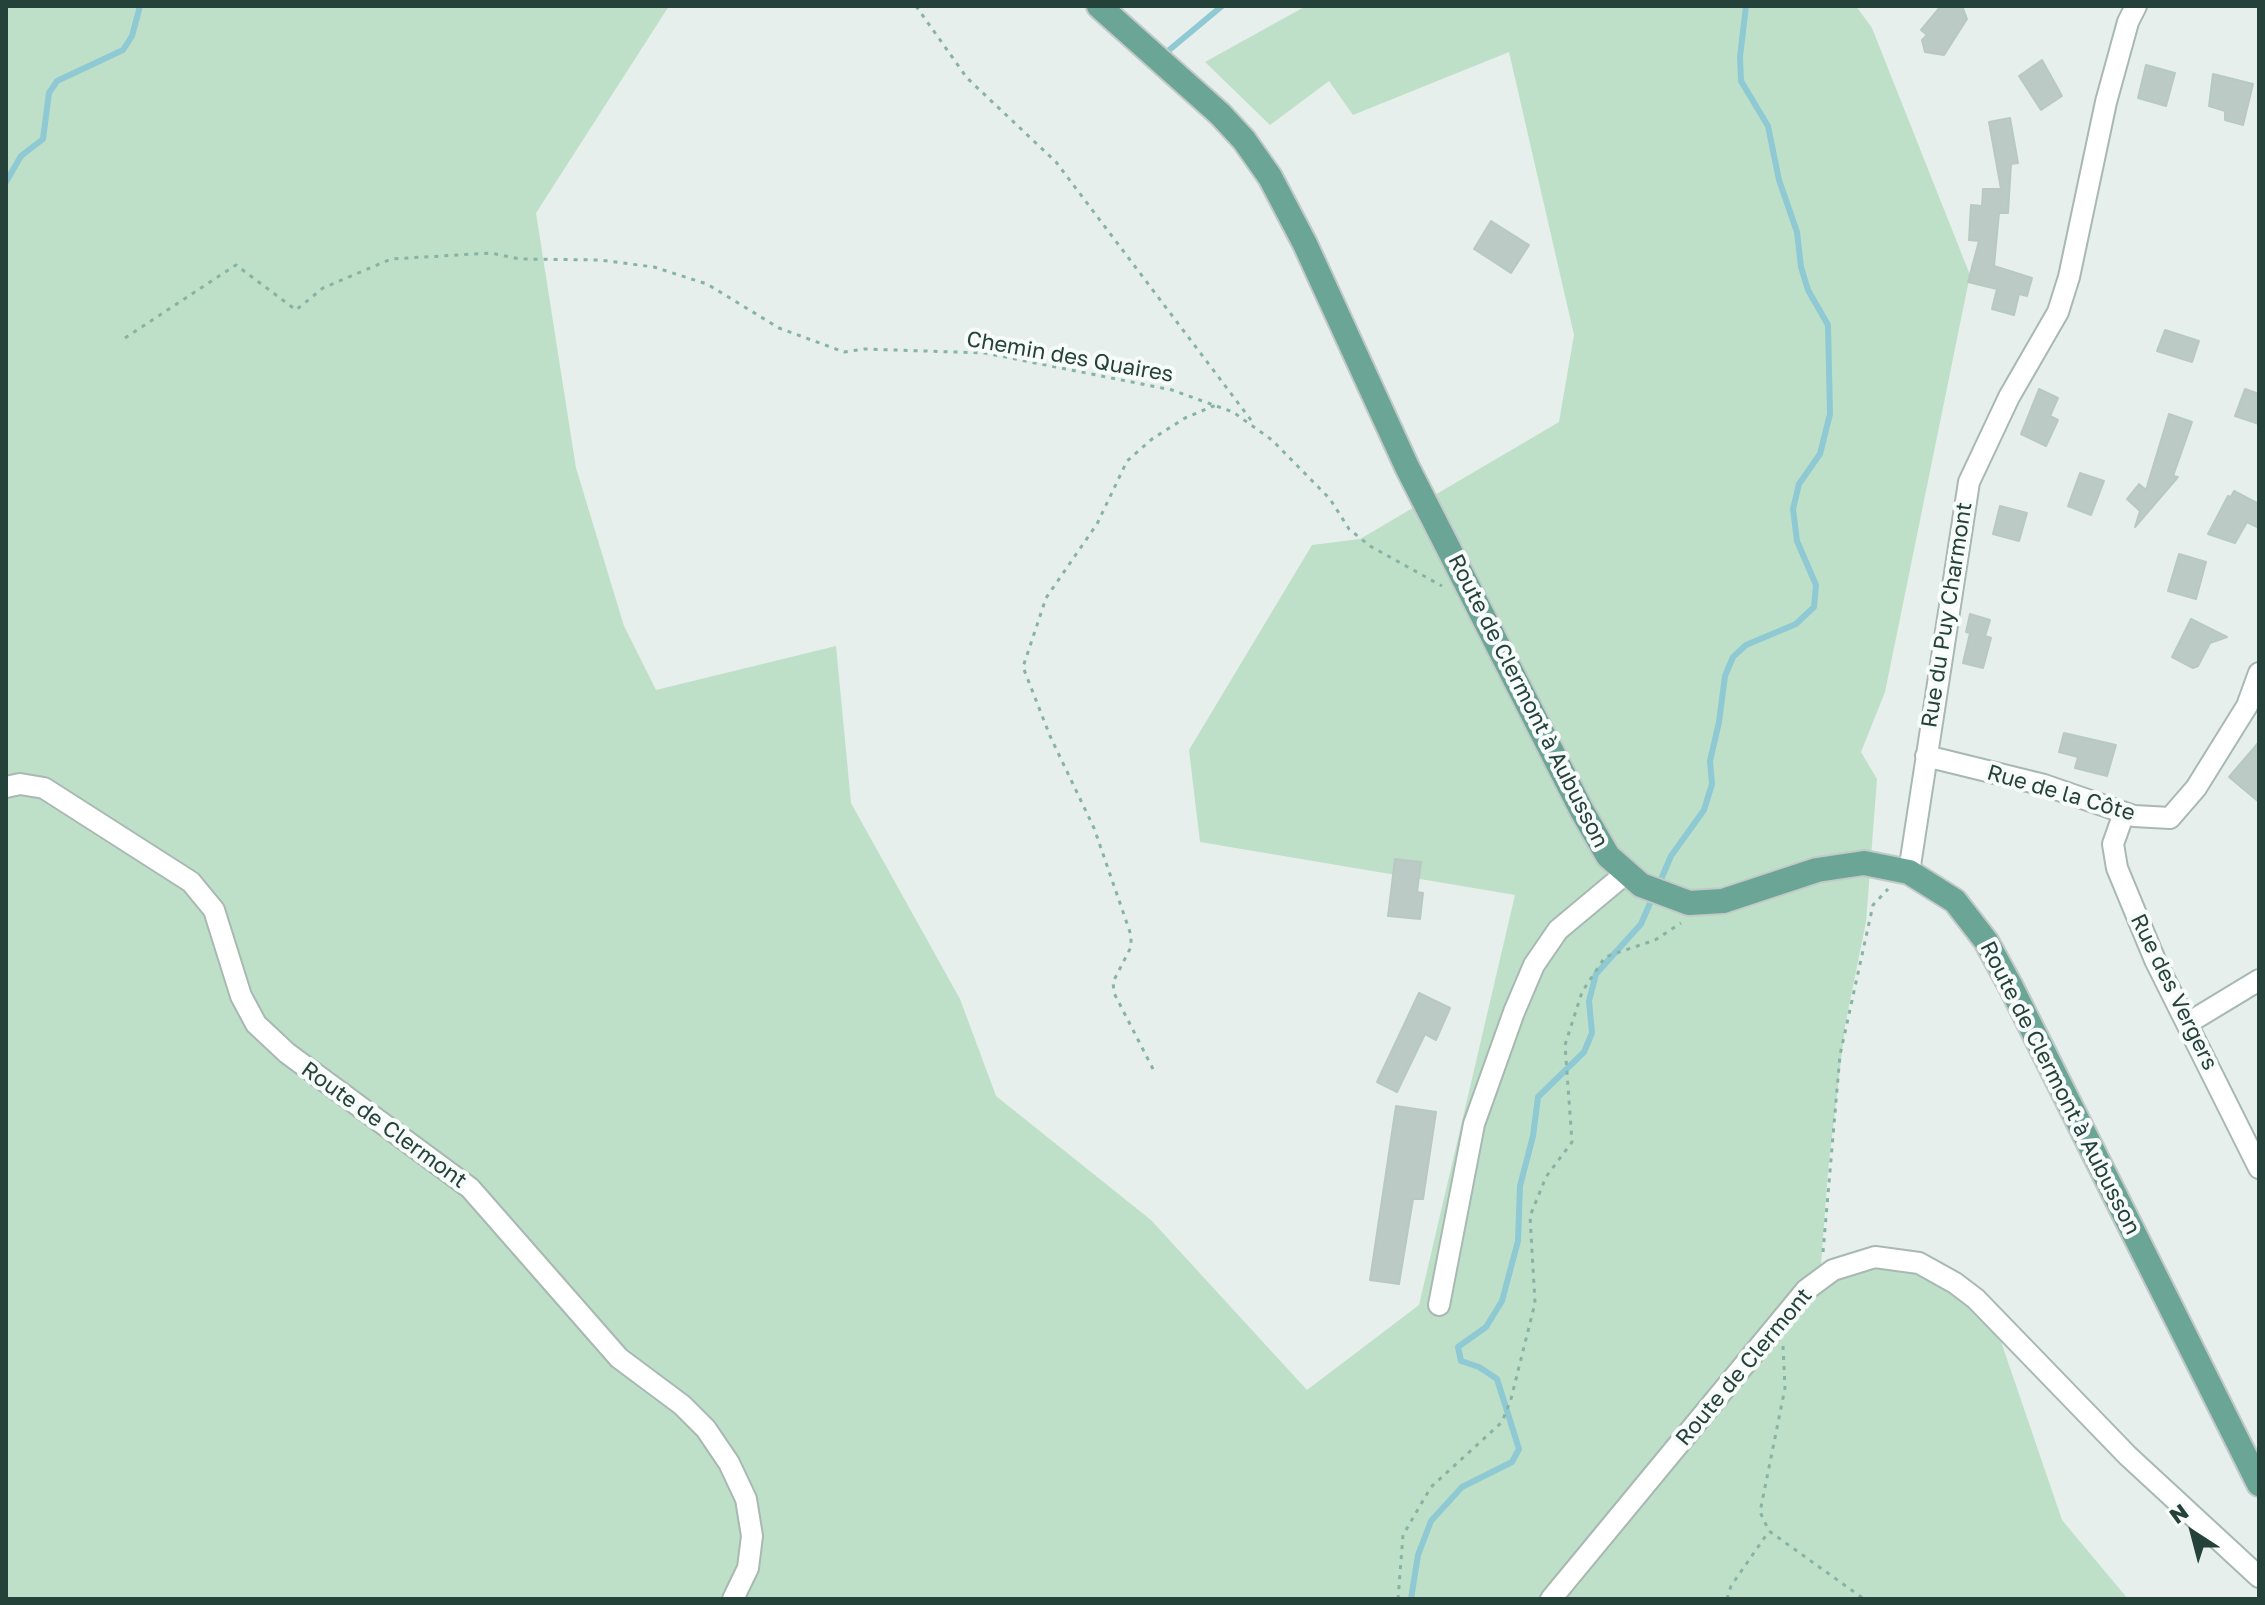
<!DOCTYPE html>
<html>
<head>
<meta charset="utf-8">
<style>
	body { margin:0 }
	#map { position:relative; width:2265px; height:1605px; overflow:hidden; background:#e6efeb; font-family:"Golos Text",sans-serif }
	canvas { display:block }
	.frame { position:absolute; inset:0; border:8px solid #24423a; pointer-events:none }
	.north { position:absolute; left:2153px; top:1493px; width:80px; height:80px; -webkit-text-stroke:6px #f7fbf9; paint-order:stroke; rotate:324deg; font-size:22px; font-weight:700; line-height:32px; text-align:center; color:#24423a }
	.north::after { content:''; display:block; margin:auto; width:28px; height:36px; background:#24423a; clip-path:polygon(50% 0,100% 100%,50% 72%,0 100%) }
</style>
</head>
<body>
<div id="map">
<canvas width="2265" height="1605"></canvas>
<div class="frame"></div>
<div class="north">N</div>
</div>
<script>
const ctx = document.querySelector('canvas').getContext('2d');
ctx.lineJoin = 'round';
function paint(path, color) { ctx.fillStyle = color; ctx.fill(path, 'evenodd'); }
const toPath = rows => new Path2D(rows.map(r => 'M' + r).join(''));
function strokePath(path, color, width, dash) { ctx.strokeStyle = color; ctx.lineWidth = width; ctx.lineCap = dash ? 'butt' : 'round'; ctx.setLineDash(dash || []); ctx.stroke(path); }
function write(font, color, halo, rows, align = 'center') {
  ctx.font = font + ' "Golos Text",sans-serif'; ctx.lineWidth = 8; ctx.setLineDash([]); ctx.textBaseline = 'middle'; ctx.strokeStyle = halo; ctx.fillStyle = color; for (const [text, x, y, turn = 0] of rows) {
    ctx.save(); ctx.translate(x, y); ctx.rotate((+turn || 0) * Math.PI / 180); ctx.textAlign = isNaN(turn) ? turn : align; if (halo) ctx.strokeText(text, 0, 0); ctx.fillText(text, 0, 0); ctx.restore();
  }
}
paint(toPath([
	[6,6,669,6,536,213,576,468,624,626,656,690,836,646,851,803,960,999,996,1096,1151,1220,1307,1390,1419,1305,1515,895,1200,842,1189,750,1312,545,1360,539,1559,422,1574,335,1509,52,1353,115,1329,81,1270,125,1205,62,1306,6,1856,6,1872,28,1970,275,1885,692,1861,752,1877,779,1866,922,1845,1026,1828,1171,1820,1279,1850,1264,1919,1261,1994,1321,2062,1520,2128,1599,6,1599]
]), '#bfe0c8');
strokePath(toPath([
	[1162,56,1222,6],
	[6,182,21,156,43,139,49,93,57,81,123,50,132,36,140,6],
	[1659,884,1671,856,1704,810,1712,784,1710,761,1719,722,1725,676,1733,657,1746,645,1796,624,1814,607,1816,585,1797,541,1793,509,1799,484,1820,454,1830,414,1828,325,1808,290,1801,267,1797,232,1779,180,1768,126,1741,81,1740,57,1746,6],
	[1411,1599,1418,1555,1431,1521,1462,1487,1512,1462,1519,1449,1497,1379,1479,1367,1461,1361,1458,1347,1486,1327,1502,1301,1518,1241,1520,1186,1533,1136,1538,1097,1584,1052,1592,1033,1589,1001,1596,974,1641,924,1654,894]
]), '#8ec9d4', 6);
const building = toPath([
	[1941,6,1962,6,1967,19,1944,55,1925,52,1922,40,1927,35,1921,30,1941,6],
	[2042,60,2062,96,2041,110,2019,76,2042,60],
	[2146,65,2175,73,2166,106,2138,98,2146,65],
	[2213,74,2253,84,2243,125,2225,120,2225,111,2209,106,2213,74],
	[2010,118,2018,163,2011,164,2008,213,1999,213,1994,266,2032,278,2027,296,2019,294,2014,315,1992,309,1997,289,1968,282,1979,241,1969,240,1971,205,1982,206,1983,189,2001,189,1989,122,2010,118],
	[1491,221,1529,245,1511,273,1474,249,1491,221],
	[2165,330,2199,341,2192,362,2157,351,2165,330],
	[2039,389,2058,398,2050,416,2058,420,2046,446,2021,434,2039,389],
	[2245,389,2259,394,2259,424,2235,416,2245,389],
	[2169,414,2192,422,2173,476,2178,477,2135,527,2140,511,2127,499,2139,484,2146,490,2169,414],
	[2080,473,2104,481,2091,515,2068,506,2080,473],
	[2234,491,2259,504,2259,528,2247,522,2235,543,2208,534,2228,496,2231,497,2234,491],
	[2000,506,2027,513,2019,541,1993,534,2000,506],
	[2179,554,2206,562,2196,599,2168,591,2179,554],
	[1970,614,1990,620,1985,636,1991,638,1983,668,1963,663,1970,633,1966,632,1970,614],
	[2191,619,2227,637,2210,643,2198,666,2193,668,2172,657,2191,619],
	[2064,733,2116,745,2107,776,2075,768,2078,757,2059,752,2064,733],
	[2259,742,2259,802,2229,777,2259,742],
	[1395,859,1421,862,1417,892,1423,893,1420,919,1388,916,1395,859],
	[1419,993,1450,1008,1436,1040,1425,1034,1397,1092,1377,1082,1419,993],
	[1396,1106,1436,1112,1423,1199,1413,1199,1399,1284,1370,1280,1396,1106]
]);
paint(building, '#bbcac4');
strokePath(building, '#b8c9c2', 2);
const minor = toPath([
	[1926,756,2044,785,2134,816,2170,818,2196,788,2247,706,2259,673],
	[6,787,20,784,44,788,191,882,214,910,241,996,256,1024,287,1053,470,1188,619,1358,682,1405,706,1429,729,1463,746,1499,752,1536,748,1568,733,1599],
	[2124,813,2113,844,2117,868,2155,960,2259,1168],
	[1909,872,1969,482,2009,397,2058,312,2069,277,2106,102,2128,22,2136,6],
	[2188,1023,2259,980],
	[1439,1305,1474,1124,1514,1012,1534,965,1558,930,1625,874],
	[1551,1599,1806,1290,1833,1270,1875,1257,1919,1263,1955,1283,1976,1299,2128,1456,2259,1577]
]);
const major = toPath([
	[1099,6,1220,114,1244,140,1270,177,1305,244,1407,467,1582,811,1608,856,1641,885,1689,903,1723,901,1817,870,1864,863,1909,872,1955,901,1986,941,2011,987,2259,1484]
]);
strokePath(minor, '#a8b8b2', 24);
strokePath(major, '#c2cac8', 28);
strokePath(toPath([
	[916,6,967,78,1056,162,1251,420],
	[125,338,236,265,296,310,323,288,391,259,491,253,520,259,599,260,654,267,707,284,779,328,844,352,864,349,985,353,1172,390,1233,412,1272,440,1330,499,1349,529,1370,546,1442,586],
	[1153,1069,1114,993,1113,982,1131,947,1131,935,1094,828,1050,736,1023,667,1046,598,1097,524,1127,461,1152,439,1185,418,1216,405],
	[1823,1252,1840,1055,1873,905,1888,889],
	[1783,1346,1785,1388,1760,1512,1769,1531,1864,1599],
	[1398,1599,1403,1535,1431,1487,1502,1422,1511,1399,1535,1303,1530,1216,1546,1177,1572,1142,1565,1045,1582,992,1605,957,1655,940,1681,923],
	[1727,1599,1731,1586,1769,1531]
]), '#86b3a5', 3, [4, 6]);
strokePath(minor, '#fff', 20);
strokePath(major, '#6aa596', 24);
write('22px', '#24423a', '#f7fbf9', [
	["Chemin des Quaires",1070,357,10],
	["Rue du Puy Charmont",1947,615,-81],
	["Route de Clermont à Aubusson",1528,701,63],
	["Rue de la Côte",2061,793,16],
	["Rue des Vergers",2174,992,64],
	["Route de Clermont à Aubusson",2060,1088,63],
	["Route de Clermont",384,1125,36],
	["Route de Clermont",1744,1367,-50]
]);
</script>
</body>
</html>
